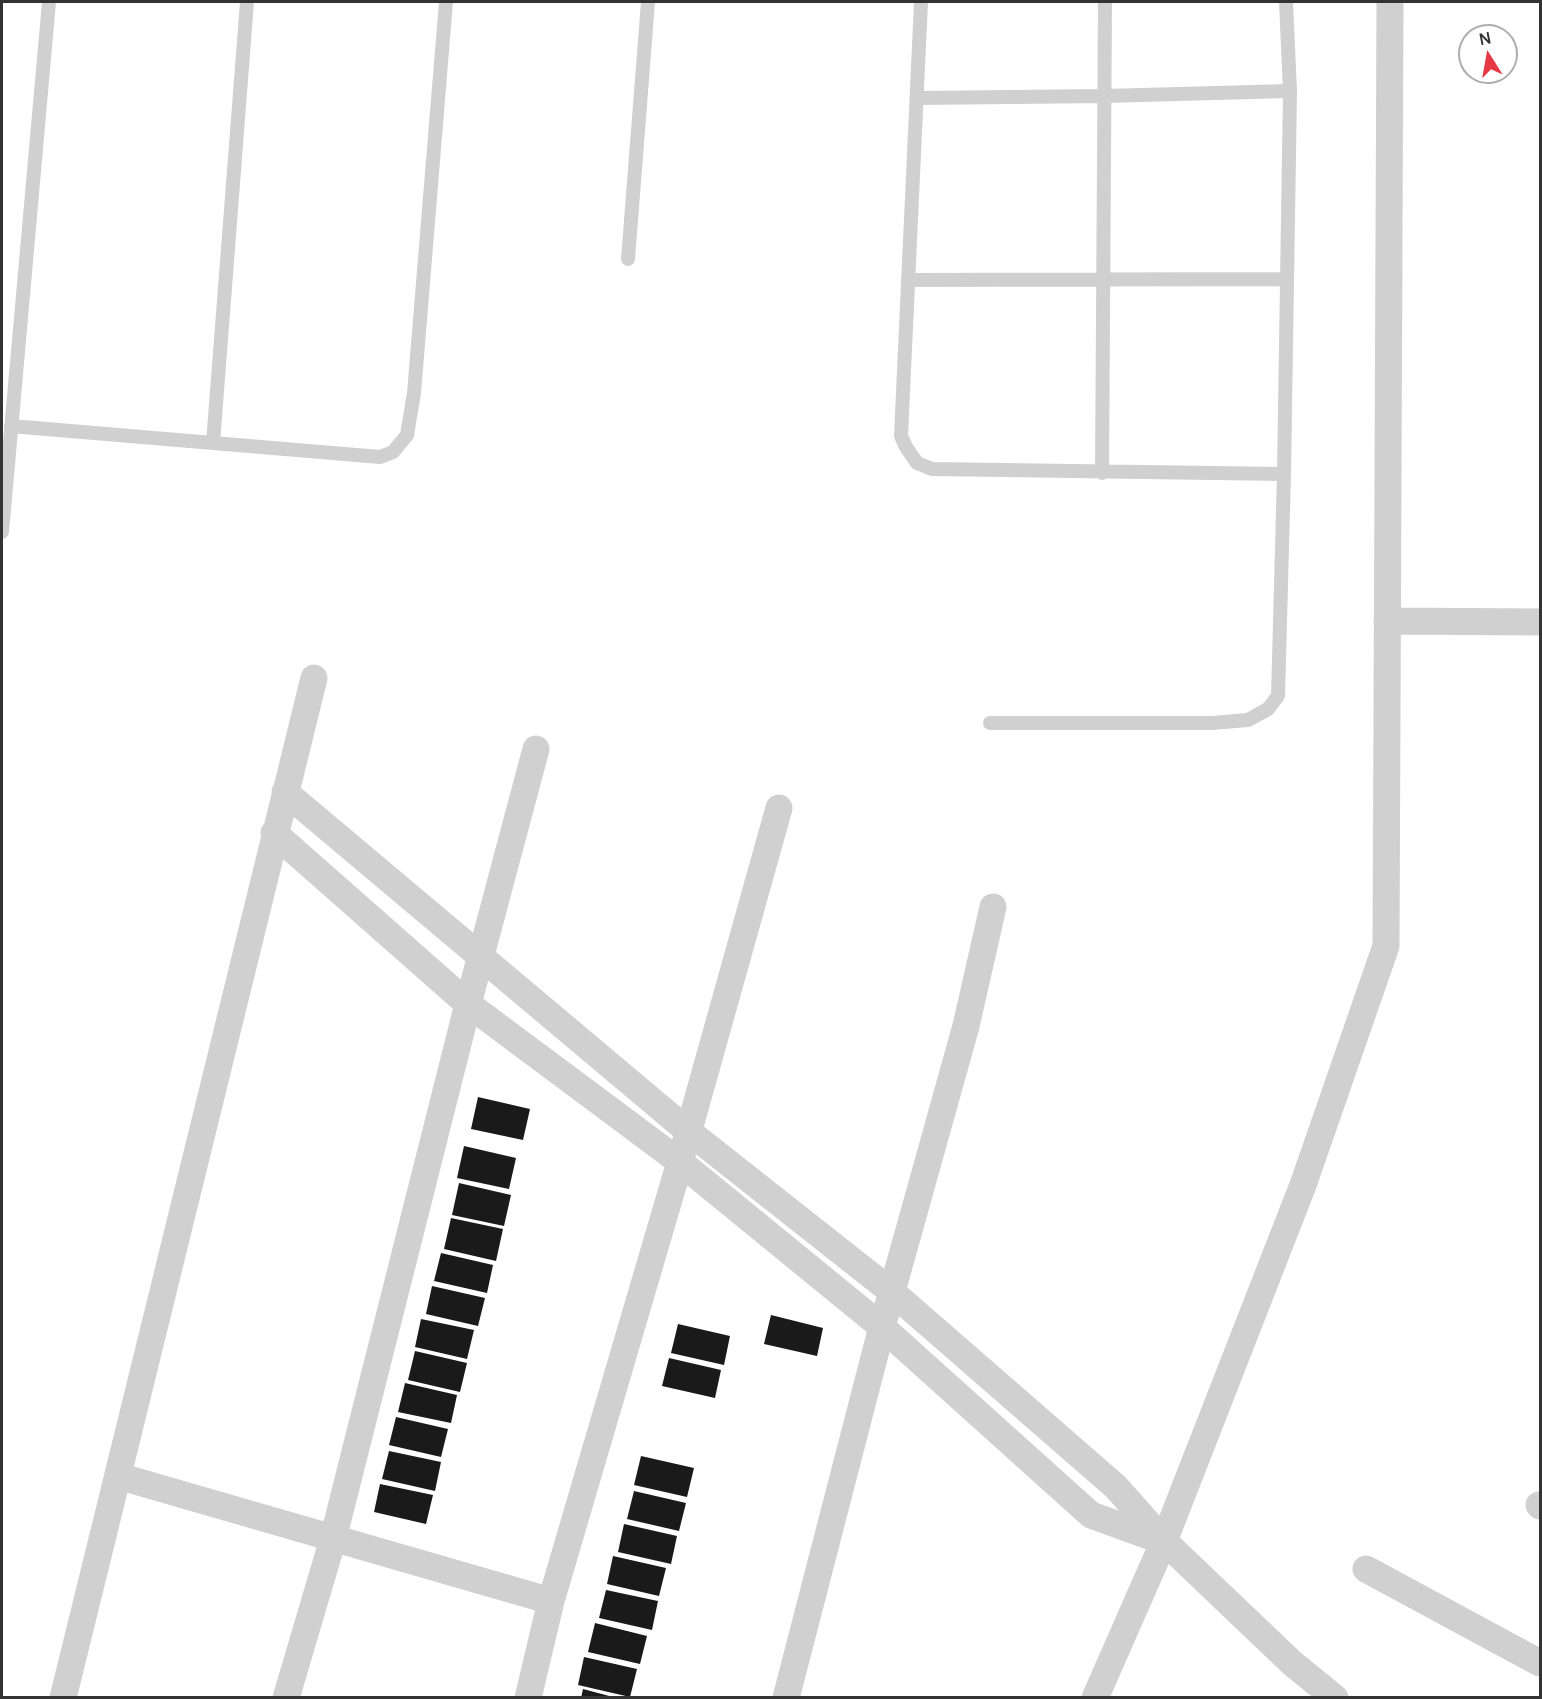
<!DOCTYPE html>
<html>
<head>
<meta charset="utf-8">
<style>
	body { margin:0 }
	#map { position:relative; width:1542px; height:1699px; overflow:hidden; background:#fff; font-family:Manrope,sans-serif }
	canvas { display:block }
	.frame { position:absolute; inset:0; border:3px solid #333; pointer-events:none }
	.north { position:absolute; left:1458px; top:24px; width:60px; height:60px; box-sizing:border-box; background:#fff; border:2px solid #adadad; border-radius:50%; rotate:349deg; font-size:16px; font-weight:700; line-height:24px; text-align:center; color:#333 }
	.north::after { content:''; display:block; margin:auto; width:21px; height:27px; background:#e63946; clip-path:polygon(50% 0,100% 100%,50% 72%,0 100%) }
</style>
</head>
<body>
<div id="map">
<canvas width="1542" height="1699"></canvas>
<div class="frame"></div>
<div class="north">N</div>
</div>
<script>
const ctx = document.querySelector('canvas').getContext('2d');
ctx.lineJoin = 'round';
function paint(path, color) { ctx.fillStyle = color; ctx.fill(path, 'evenodd'); }
const toPath = rows => new Path2D(rows.map(r => 'M' + r).join(''));
function strokePath(path, color, width, dash) { ctx.strokeStyle = color; ctx.lineWidth = width; ctx.lineCap = dash ? 'butt' : 'round'; ctx.setLineDash(dash || []); ctx.stroke(path); }
paint(toPath([
	[478,1097,530,1109,523,1140,471,1129],
	[464,1146,516,1158,509,1189,457,1178],
	[459,1183,511,1195,504,1226,452,1215],
	[451,1218,503,1229,496,1261,444,1249],
	[441,1253,493,1265,487,1293,434,1281],
	[432,1286,485,1298,478,1326,426,1314],
	[771,1315,823,1328,817,1356,764,1344],
	[421,1319,474,1330,467,1359,415,1347],
	[678,1324,730,1336,724,1365,671,1353],
	[415,1351,467,1363,460,1392,408,1380],
	[669,1358,721,1370,715,1398,662,1386],
	[405,1383,457,1395,451,1423,398,1412],
	[396,1417,448,1429,441,1457,389,1445],
	[389,1451,441,1462,435,1491,382,1479],
	[641,1456,694,1468,687,1497,634,1485],
	[380,1484,433,1495,426,1524,374,1512],
	[634,1491,686,1503,679,1531,627,1519],
	[624,1524,677,1536,671,1564,618,1552],
	[613,1556,666,1568,659,1596,607,1584],
	[606,1590,658,1601,652,1630,599,1618],
	[595,1623,647,1636,640,1664,588,1652],
	[584,1657,637,1669,630,1697,578,1685],
	[583,1689,613,1697,613,1698,581,1698]
]), '#1a1a1a');
strokePath(toPath([
	[921,2,901,436,906,447,917,463,932,469,1284,474],
	[917,98,1104,96,1290,91],
	[628,259,648,2],
	[908,280,1287,279],
	[11,426,380,457,393,452,407,435,414,393,446,2],
	[213,443,247,2],
	[1102,473,1105,2],
	[2,532,49,2],
	[990,723,1212,723,1248,720,1268,709,1278,696,1284,474,1290,91,1286,2]
]), '#d0d0d0', 14);
strokePath(toPath([
	[1387,621,1540,622],
	[285,792,688,1131,892,1292,1116,1487,1164,1541,1292,1663,1335,1698],
	[274,833,468,1004,680,1162,882,1327,1091,1515,1160,1540],
	[118,1476,551,1601],
	[1539,1505,1540,1506],
	[1366,1569,1540,1663],
	[63,1698,314,678],
	[286,1698,333,1539,468,1004,536,749],
	[528,1698,551,1601,680,1162,779,808],
	[786,1698,882,1327,966,1026,993,907],
	[1095,1698,1164,1541,1303,1185,1386,946,1390,2]
]), '#d0d0d0', 27);
</script>
</body>
</html>
